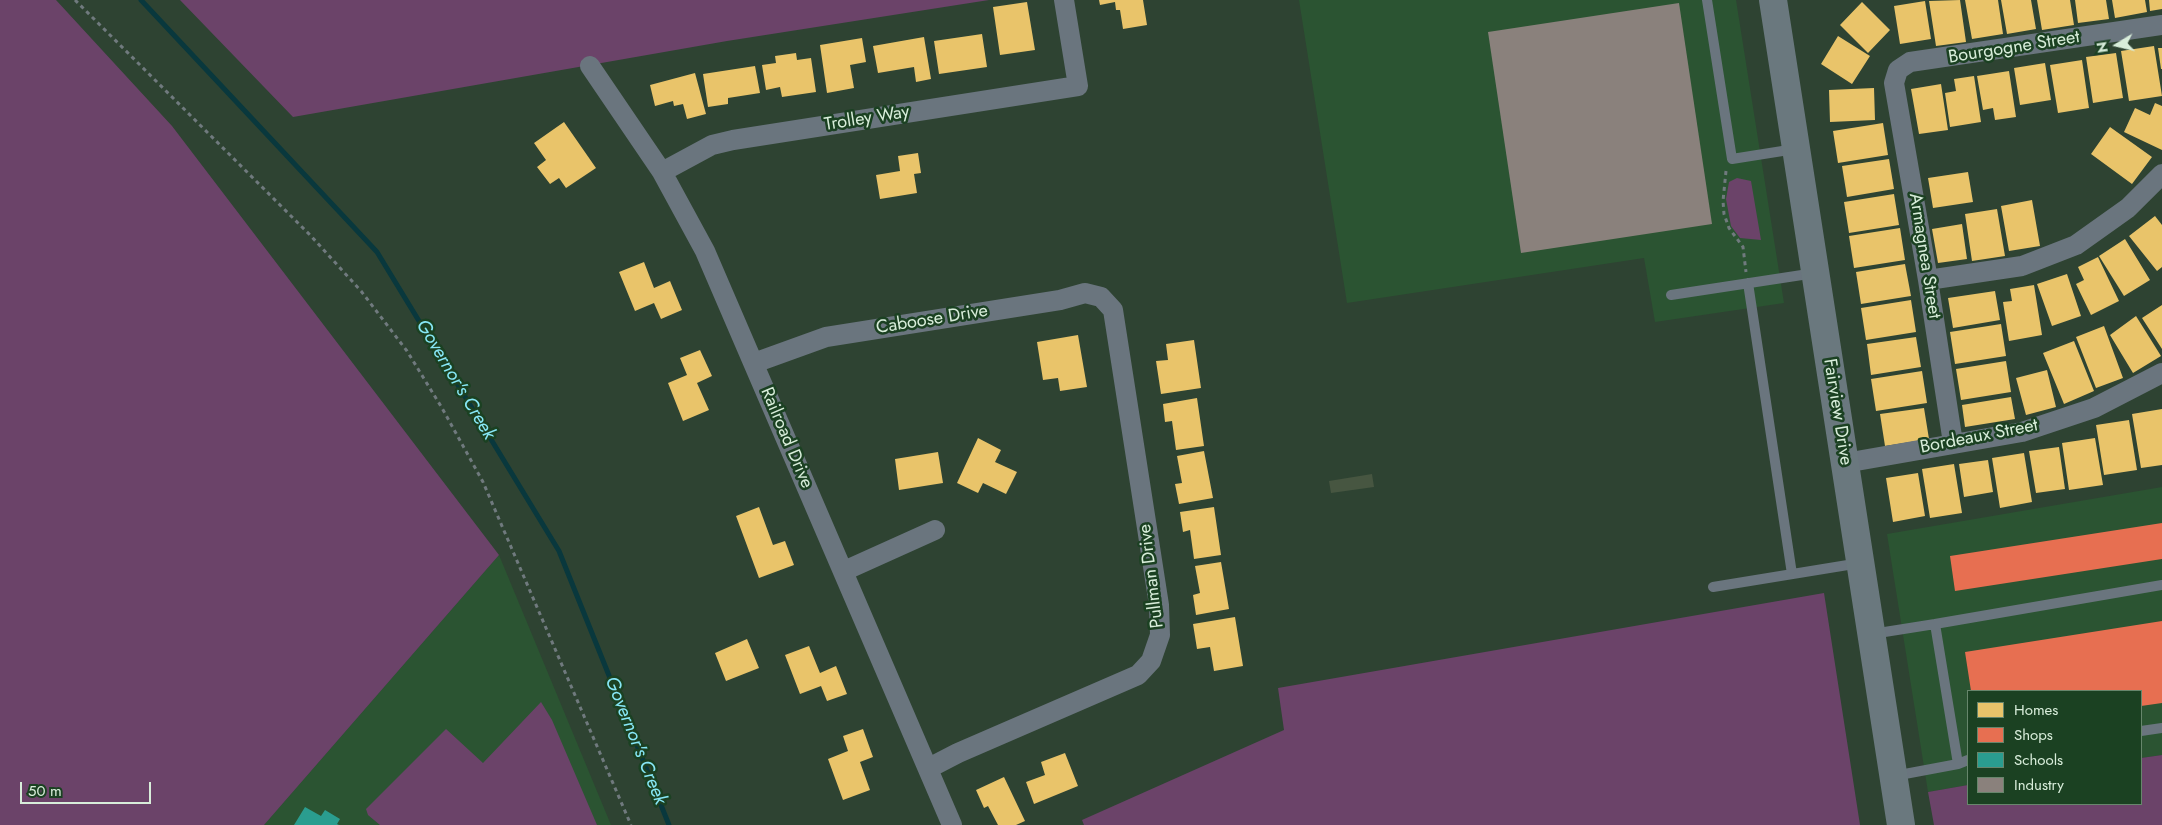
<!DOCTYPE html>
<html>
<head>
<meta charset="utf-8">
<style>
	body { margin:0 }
	#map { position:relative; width:2162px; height:825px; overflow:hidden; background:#2e4332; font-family:Jost,sans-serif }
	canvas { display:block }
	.legend { position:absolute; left:1967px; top:690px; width:175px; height:115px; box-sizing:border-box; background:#1b4122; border:1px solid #67866c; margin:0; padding:6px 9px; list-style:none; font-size:15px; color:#d8edda }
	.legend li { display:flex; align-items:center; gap:10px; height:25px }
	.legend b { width:25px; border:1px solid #67866c }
	.north { position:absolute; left:2092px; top:20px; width:50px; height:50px; -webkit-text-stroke:4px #1b4122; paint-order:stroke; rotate:261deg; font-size:14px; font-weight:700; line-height:20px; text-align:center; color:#d8edda }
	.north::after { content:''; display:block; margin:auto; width:18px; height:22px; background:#d8edda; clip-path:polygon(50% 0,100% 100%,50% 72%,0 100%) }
	.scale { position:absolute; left:20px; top:782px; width:131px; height:22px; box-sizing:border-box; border:2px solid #d8edda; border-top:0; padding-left:6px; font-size:15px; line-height:18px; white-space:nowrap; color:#d8edda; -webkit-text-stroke:4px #1b4122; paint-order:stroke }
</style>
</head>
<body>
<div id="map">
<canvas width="2162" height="825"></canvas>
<ul class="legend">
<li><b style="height:14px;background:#e9c46a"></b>Homes</li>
<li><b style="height:14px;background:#e76f51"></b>Shops</li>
<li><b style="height:14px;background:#2a9d8f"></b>Schools</li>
<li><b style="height:14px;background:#8a817c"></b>Industry</li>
</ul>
<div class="north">N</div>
<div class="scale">50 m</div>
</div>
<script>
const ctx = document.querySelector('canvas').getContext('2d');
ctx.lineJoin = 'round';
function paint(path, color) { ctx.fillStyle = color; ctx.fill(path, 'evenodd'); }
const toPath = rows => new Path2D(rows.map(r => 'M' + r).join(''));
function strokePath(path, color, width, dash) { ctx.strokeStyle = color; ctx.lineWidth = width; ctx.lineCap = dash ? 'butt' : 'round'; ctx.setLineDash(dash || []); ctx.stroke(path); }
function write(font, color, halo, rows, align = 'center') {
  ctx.font = font + ' Jost,sans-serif'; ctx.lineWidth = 5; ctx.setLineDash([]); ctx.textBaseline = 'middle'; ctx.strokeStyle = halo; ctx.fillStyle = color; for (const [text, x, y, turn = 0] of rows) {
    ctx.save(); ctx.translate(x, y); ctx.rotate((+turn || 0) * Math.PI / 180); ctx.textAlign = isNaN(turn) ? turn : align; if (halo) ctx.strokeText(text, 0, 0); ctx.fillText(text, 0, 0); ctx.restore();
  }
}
paint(toPath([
	[1299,0,1736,0,1784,303,1655,322,1644,258,1347,303],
	[2162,487,2162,755,2141,758,2141,691,1968,691,1968,785,1928,792,1887,534],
	[499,555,611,825,264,825]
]), '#2b5432');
paint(toPath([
	[0,0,56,0,172,126,499,555,264,825,0,825],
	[180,0,989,0,727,41,293,117],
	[1737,178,1751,181,1761,240,1740,238,1731,226,1726,199,1729,182],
	[1824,593,1860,825,1084,825,1082,820,1284,730,1278,688],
	[541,702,552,720,597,825,380,825,368,815,366,809,446,729,483,763],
	[2162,755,2162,825,1934,825,1928,792,1968,785,1968,804,2141,804,2141,758]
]), '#6b4369');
paint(toPath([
	[1099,0,1143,0,1147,25,1123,29,1120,10,1116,10,1115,2,1100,5],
	[1960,0,1966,42,1936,46,1929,1],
	[1965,0,1998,0,2003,34,1972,39],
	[2001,0,2031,0,2036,29,2007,34],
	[2037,0,2070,0,2074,25,2042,30],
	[2075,0,2106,0,2109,19,2078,23],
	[2112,0,2145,0,2147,12,2115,18],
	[2149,0,2162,0,2162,9,2150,11],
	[1925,1,1931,39,1900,44,1894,6],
	[1027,2,1035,50,1000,55,993,7],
	[1862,2,1890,30,1868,53,1840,25],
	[982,34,987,67,939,74,934,41],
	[1838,36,1870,56,1852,84,1821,64],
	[924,37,931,79,916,82,914,67,878,73,873,46],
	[862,38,866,62,850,65,854,88,827,93,820,45],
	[2154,46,2162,96,2129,101,2121,51],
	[2158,48,2162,48,2162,69,2161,69],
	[796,53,797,60,811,58,816,92,782,97,780,87,766,90,762,65,776,63,775,56],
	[2116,53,2123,98,2093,103,2086,57],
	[2082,60,2089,108,2058,113,2050,65],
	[2045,63,2051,100,2020,105,2014,68],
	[755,66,760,93,728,98,728,104,708,107,703,74],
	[2009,71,2016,117,1995,120,1993,108,1983,110,1977,76],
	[695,73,706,114,687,119,683,104,674,106,673,101,655,106,650,85],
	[1974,76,1981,122,1950,127,1945,93,1956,91,1954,79],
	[1941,84,1948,130,1919,134,1911,89],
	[1874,88,1875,120,1830,122,1829,90],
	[2155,103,2162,106,2162,150,2124,132,2135,108,2150,115],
	[564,122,596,168,566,188,559,178,550,184,537,167,546,160,534,143],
	[1883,123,1888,155,1838,163,1833,131],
	[2110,127,2152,157,2132,184,2091,154],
	[918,153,921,173,914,174,917,193,880,199,876,175,900,171,898,156],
	[1889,159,1894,189,1847,197,1842,166],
	[1968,172,1973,202,1933,208,1928,178],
	[1894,194,1899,225,1849,233,1844,202],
	[2032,200,2040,246,2009,251,2001,206],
	[1997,209,2005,256,1972,261,1965,214],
	[2155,216,2162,225,2162,267,2157,271,2129,236],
	[1962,224,1967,259,1938,263,1932,229],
	[1900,228,1905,260,1854,268,1849,236],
	[2125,239,2150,280,2124,296,2099,256],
	[2098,257,2119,301,2091,315,2076,284,2084,280,2078,267],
	[644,262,654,288,670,281,682,310,661,319,654,303,635,311,619,272],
	[1905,264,1911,296,1861,304,1856,272],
	[2067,274,2081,316,2052,326,2037,284],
	[2034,285,2042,335,2009,341,2003,302,2012,301,2010,289],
	[1995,291,2000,320,1953,328,1948,298],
	[1911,300,1916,332,1866,340,1861,308],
	[2162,305,2162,349,2142,318],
	[2136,316,2161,356,2133,373,2110,335],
	[2001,324,2006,356,1955,364,1950,332],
	[2104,326,2123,378,2096,388,2076,337],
	[1078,335,1087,387,1060,391,1058,378,1043,380,1037,342],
	[1916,337,1921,367,1871,375,1867,344],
	[1194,340,1201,388,1161,394,1156,361,1168,360,1166,344],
	[2074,341,2094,391,2064,404,2043,353],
	[700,350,712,376,697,383,709,410,683,421,668,383,687,375,680,358],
	[2006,361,2011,392,1961,400,1956,369],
	[2047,370,2056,407,2026,415,2016,378],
	[1922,371,1927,403,1876,411,1871,379],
	[2011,397,2015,419,1965,427,1962,405],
	[1197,398,1204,446,1176,450,1172,421,1165,422,1163,404],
	[1924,408,1929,439,1885,446,1880,414],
	[2162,409,2162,465,2141,468,2132,414],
	[2129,420,2137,470,2104,475,2096,425],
	[978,438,1001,450,995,462,1017,472,1006,494,983,483,978,493,957,483],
	[2095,438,2103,485,2069,490,2062,443],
	[2059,447,2065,489,2036,493,2029,451],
	[1204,451,1213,498,1179,504,1175,484,1182,483,1177,456],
	[938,452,943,483,899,490,895,459],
	[2024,453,2032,502,2000,508,1992,458],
	[1988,460,1993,492,1964,497,1959,464],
	[1954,464,1962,513,1930,518,1922,469],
	[1918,473,1925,516,1893,522,1886,478],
	[759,507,773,545,785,541,794,565,759,578,736,516],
	[1214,507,1221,555,1194,559,1190,530,1183,532,1180,512],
	[1221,562,1229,609,1196,615,1193,595,1200,593,1195,566],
	[1235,617,1243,666,1214,671,1210,647,1197,649,1193,624],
	[747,639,759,668,726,681,715,653],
	[809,646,820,673,836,666,847,694,827,701,821,686,800,694,785,655],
	[863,729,873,757,860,762,870,790,843,800,828,759,848,751,843,736],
	[1065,753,1078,786,1034,804,1026,782,1045,775,1041,762],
	[1004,777,1025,821,1016,825,998,825,988,806,984,808,976,790]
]), '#e9c46a');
paint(toPath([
	[2162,523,2162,559,1955,591,1950,556],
	[2162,621,2162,703,2141,706,2141,691,1971,691,1965,652]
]), '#e76f51');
paint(toPath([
	[305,807,321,816,325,810,340,819,337,824,339,825,294,825]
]), '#2a9d8f');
paint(toPath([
	[1679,3,1712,224,1521,253,1488,32]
]), '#8a817c');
strokePath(toPath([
	[141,0,377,252,559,551,669,825]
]), '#09383d', 5);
paint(toPath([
	[1372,474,1374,487,1331,493,1329,481]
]), '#475641');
strokePath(toPath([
	[75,0,311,236,361,291,407,351,442,408,483,482,631,825],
	[1726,171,1723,201,1724,214,1729,228,1743,247,1746,272]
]), '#707a7e', 3, [4, 4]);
strokePath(toPath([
	[1707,0,1732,159,1795,149],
	[1748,283,1792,574],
	[1671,295,1815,273],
	[1713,587,1860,563],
	[1935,624,2162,585],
	[1872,634,1935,624,1958,764,1894,776],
	[2141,731,2162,728],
	[1958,764,1968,760]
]), '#6a757e', 10);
strokePath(toPath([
	[590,66,662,172,705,251,952,825],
	[662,172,712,145,733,140,1078,86,1064,0],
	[1928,280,2022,266,2076,245,2128,208,2162,174],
	[754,363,826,337,1060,300,1085,293,1101,297,1113,310,1159,605,1160,635,1151,661,1138,675,958,753,929,768],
	[1953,443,1928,280,1894,83,1898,70,1910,62,2162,25],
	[1845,463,2022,432,2094,408,2162,373],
	[844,571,935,530]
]), '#6a757e', 20);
strokePath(toPath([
	[1773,0,1901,825]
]), '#6a787e', 28);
write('18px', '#d8edda', '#1b4122', [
	["Bourgogne Street",2014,48,-9],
	["Trolley Way",867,119,-9],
	["Armagnea Street",1924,256,81],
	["Caboose Drive",932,320,-9],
	["Fairview Drive",1837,412,81],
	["Bordeaux Street",1979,437,-11],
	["Railroad Drive",786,438,67],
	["Pullman Drive",1152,576,-97]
]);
write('italic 19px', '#87e7f6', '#1b4122', [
	["Governor's Creek",455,380,59],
	["Governor's Creek",635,741,68]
]);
</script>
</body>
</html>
